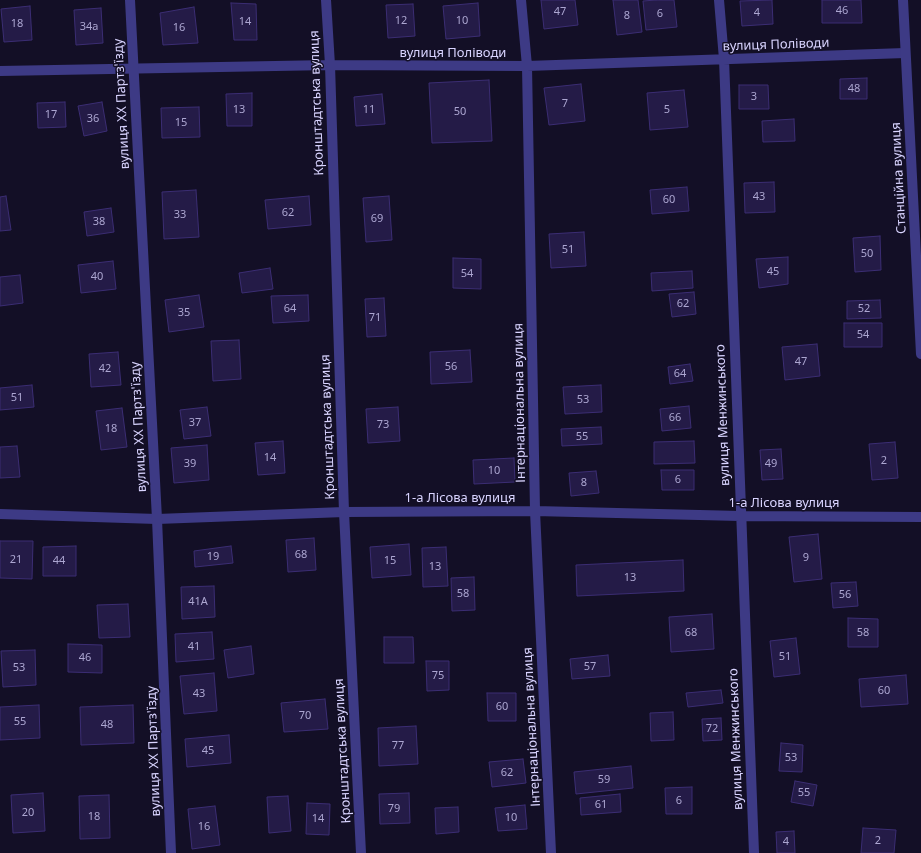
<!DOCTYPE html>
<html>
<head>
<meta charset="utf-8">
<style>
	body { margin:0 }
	canvas { display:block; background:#130f26 }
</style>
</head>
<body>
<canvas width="921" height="853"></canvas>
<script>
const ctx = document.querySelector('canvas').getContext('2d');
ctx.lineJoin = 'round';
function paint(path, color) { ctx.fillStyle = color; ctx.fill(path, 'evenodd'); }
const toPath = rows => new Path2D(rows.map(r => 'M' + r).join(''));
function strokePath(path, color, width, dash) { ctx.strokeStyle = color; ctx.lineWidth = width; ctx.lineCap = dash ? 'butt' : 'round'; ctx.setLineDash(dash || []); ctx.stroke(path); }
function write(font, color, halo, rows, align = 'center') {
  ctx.font = font + ' "Noto Sans",sans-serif'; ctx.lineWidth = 3; ctx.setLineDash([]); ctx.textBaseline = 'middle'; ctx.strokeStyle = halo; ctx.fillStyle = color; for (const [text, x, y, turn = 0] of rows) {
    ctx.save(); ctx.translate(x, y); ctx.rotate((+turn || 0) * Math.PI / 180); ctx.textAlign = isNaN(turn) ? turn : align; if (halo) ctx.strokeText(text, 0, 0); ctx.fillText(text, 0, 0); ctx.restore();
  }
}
const building = toPath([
	[541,0,575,0,578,25,544,29,541,0],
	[613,0,638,0,642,32,617,35,613,0],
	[656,0,674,0,677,27,646,30,643,1,656,0],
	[772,0,773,24,742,26,740,1,772,0],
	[822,0,861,0,862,23,822,23,822,0],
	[231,3,256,4,257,40,234,40,231,3],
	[478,3,480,36,446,39,443,6,478,3],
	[413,4,415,36,388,38,386,5,413,4],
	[30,6,32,40,4,42,1,9,30,6],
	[194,7,198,43,163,45,160,13,194,7],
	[101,8,103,43,76,45,74,10,101,8],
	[867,78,867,99,840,99,840,79,867,78],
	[489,80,492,141,432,143,429,83,489,80],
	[581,84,585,121,549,125,544,88,581,84],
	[739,85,768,85,769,109,739,109,739,85],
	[684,90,688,127,650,130,647,93,684,90],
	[252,93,252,126,227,126,226,94,252,93],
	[382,94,385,124,356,126,354,97,382,94],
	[65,102,66,127,38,128,37,103,65,102],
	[102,102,107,131,84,136,78,106,102,102],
	[199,107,200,137,162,138,161,108,199,107],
	[794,119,795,141,763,142,762,121,794,119],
	[774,182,775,212,745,213,744,183,774,182],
	[687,187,689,211,652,214,650,190,687,187],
	[196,190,199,237,164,239,162,192,196,190],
	[6,196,11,230,0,231,0,197,6,196],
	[309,196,311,225,268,229,265,200,309,196],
	[389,196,392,240,366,242,363,198,389,196],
	[111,208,114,232,87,236,84,212,111,208],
	[584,232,586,266,551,268,549,234,584,232],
	[880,236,881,270,855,272,853,238,880,236],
	[788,257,788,284,759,288,756,259,788,257],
	[453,258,481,259,481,289,453,288,453,258],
	[113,261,116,289,81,293,78,265,113,261],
	[270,268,273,289,242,293,239,273,270,268],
	[692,271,693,288,652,291,651,273,692,271],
	[20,275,23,303,0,306,0,277,20,275],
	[694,292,696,314,672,317,669,294,694,292],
	[199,295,204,327,169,332,165,300,199,295],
	[308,295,309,321,273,323,271,296,308,295],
	[384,298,386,336,367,337,365,299,384,298],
	[880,300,881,318,847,319,847,301,880,300],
	[844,323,882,323,882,347,844,347,844,323],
	[239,340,241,379,213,381,211,341,239,340],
	[817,344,820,376,785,380,782,347,817,344],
	[470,350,472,382,431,384,430,352,470,350],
	[118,352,121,385,91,387,89,354,118,352],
	[690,364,693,381,670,384,668,367,690,364],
	[32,385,34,407,0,410,0,388,32,385],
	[601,385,602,412,565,414,563,387,601,385],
	[689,406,691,428,662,431,660,409,689,406],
	[207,407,211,436,184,439,180,410,207,407],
	[398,407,400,441,368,443,366,409,398,407],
	[122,408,127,447,101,450,96,411,122,408],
	[601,427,602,444,562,446,561,429,601,427],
	[283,441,285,473,258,475,255,443,283,441],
	[694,441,695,463,654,464,654,442,694,441],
	[895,442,898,478,872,480,869,444,895,442],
	[207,445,209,480,174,483,171,448,207,445],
	[17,446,20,477,0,478,0,447,17,446],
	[781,449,783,479,762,480,760,450,781,449],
	[514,458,515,482,474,484,473,460,514,458],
	[661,470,694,470,694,490,662,490,661,470],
	[596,471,599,493,571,496,569,473,596,471],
	[818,534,822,579,794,582,789,537,818,534],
	[314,538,316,570,288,572,286,540,314,538],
	[0,541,33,541,32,579,0,578,0,541],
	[409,544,411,575,372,578,370,547,409,544],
	[76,546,76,576,43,576,43,547,76,546],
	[231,546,233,563,195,567,194,551,231,546],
	[446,547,448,586,423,587,422,548,446,547],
	[683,560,684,591,577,596,576,565,683,560],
	[474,577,475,610,452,611,451,578,474,577],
	[856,582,858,606,833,608,831,583,856,582],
	[214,586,215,617,182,619,181,587,214,586],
	[128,604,130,637,99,638,97,605,128,604],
	[712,614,714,649,671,652,669,617,712,614],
	[848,618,878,619,878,647,848,647,848,618],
	[212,632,214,659,176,662,175,634,212,632],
	[384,637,413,637,414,663,384,663,384,637],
	[796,638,800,674,774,677,770,641,796,638],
	[68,644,102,645,102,673,68,672,68,644],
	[251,646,254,674,228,678,224,650,251,646],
	[35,650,36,685,3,687,1,651,35,650],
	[608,655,610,676,572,679,570,659,608,655],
	[426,661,449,661,449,690,427,691,426,661],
	[214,673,217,711,184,714,180,676,214,673],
	[906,675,908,704,861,707,859,679,906,675],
	[721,690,723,703,688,707,686,693,721,690],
	[487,693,516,693,516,721,488,721,487,693],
	[325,699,328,729,284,732,281,703,325,699],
	[39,705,40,738,0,740,0,707,39,705],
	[133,705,134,743,81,745,80,707,133,705],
	[673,712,674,740,651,741,650,713,673,712],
	[721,718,722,740,703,741,702,719,721,718],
	[416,726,418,764,379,766,378,728,416,726],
	[229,735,231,763,187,767,185,739,229,735],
	[781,743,803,745,802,772,779,771,781,743],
	[523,759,526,783,492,787,489,762,523,759],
	[631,766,633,788,576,794,574,772,631,766],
	[795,781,817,785,813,806,791,802,795,781],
	[692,787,692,814,666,814,665,788,692,787],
	[43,793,45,831,13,833,11,795,43,793],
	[409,793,410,823,380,824,379,794,409,793],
	[620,794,621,812,581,815,580,798,620,794],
	[109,795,110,838,80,839,79,796,109,795],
	[288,796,291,831,269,833,267,797,288,796],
	[307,803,330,804,329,835,306,834,307,803],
	[525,805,527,829,498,831,495,808,525,805],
	[215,806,220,845,192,849,188,809,215,806],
	[458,807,459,832,436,834,435,808,458,807],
	[863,828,896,830,894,853,861,853,863,828],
	[794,831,795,853,777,853,776,832,794,831]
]);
paint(building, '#241b47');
strokePath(building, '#3b2d73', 1);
strokePath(toPath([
	[326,0,330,65,344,512,361,853],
	[521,0,527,66,535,511,551,853],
	[719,0,724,59,754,853],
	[0,71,330,65,527,66,905,53],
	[0,514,157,519,344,512,535,511,740,516,921,517]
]), '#3d3a85', 10);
strokePath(toPath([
	[130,0,157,519,171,853],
	[903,0,921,354]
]), '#3d3a85', 10);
write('11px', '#aca6d1', null, [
	["46",842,11],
	["47",560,12],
	["4",757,13],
	["6",660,14],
	["8",627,16],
	["12",401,21],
	["10",462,21],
	["14",245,22],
	["18",17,24],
	["34а",89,27],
	["16",179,28],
	["48",854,89],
	["3",754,97],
	["7",565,104],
	["13",239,110],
	["11",369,110],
	["5",667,110],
	["50",460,112],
	["17",51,115],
	["36",93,119],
	["15",181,123],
	["43",759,197],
	["60",669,200],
	["62",288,213],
	["33",180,215],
	["69",377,219],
	["38",99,222],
	["51",568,250],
	["50",867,254],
	["45",773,272],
	["54",467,274],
	["40",97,277],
	["62",683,304],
	["64",290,309],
	["52",864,309],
	["35",184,313],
	["71",375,318],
	["54",863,335],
	["47",801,362],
	["56",451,367],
	["42",105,369],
	["64",680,374],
	["51",17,398],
	["53",583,400],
	["66",675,418],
	["37",195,423],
	["73",383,425],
	["18",111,429],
	["55",582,437],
	["14",270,458],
	["2",884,461],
	["39",190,464],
	["49",771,464],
	["10",494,471],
	["6",678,480],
	["8",584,483],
	["68",301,555],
	["19",213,557],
	["9",806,558],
	["21",16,560],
	["44",59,561],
	["15",390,561],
	["13",435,567],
	["13",630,578],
	["58",463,594],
	["56",845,595],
	["41А",198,602],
	["68",691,633],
	["58",863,633],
	["41",194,647],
	["51",785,657],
	["46",85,658],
	["57",590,667],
	["53",19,668],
	["75",438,676],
	["60",884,691],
	["43",199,694],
	["60",502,707],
	["70",305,716],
	["55",20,722],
	["48",107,725],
	["72",712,729],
	["77",398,746],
	["45",208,751],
	["53",791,758],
	["62",507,773],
	["59",604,780],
	["55",804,793],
	["6",679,801],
	["61",601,805],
	["79",394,809],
	["20",28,813],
	["18",94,817],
	["10",511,818],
	["14",318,819],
	["16",204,827],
	["2",878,841],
	["4",786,842]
]);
write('13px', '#d9d4ff', '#130f26', [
	["вулиця Поліводи",776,45,-2],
	["вулиця Поліводи",453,53],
	["Кронштадтська вулиця",317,103,-92],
	["вулиця XX Партз'їзду",122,104,-93],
	["Станційна вулиця",899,178,-93],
	["Інтернаціональна вулиця",520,403,-91],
	["вулиця Менжинського",723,415,-92],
	["вулиця XX Партз'їзду",139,427,-93],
	["Кронштадтська вулиця",328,427,-92],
	["1-а Лісова вулиця",460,498],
	["1-а Лісова вулиця",784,503],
	["Інтернаціональна вулиця",532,727,-93],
	["вулиця Менжинського",736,739,-92],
	["вулиця XX Партз'їзду",154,751,-92],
	["Кронштадтська вулиця",343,751,-93]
]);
</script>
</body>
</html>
